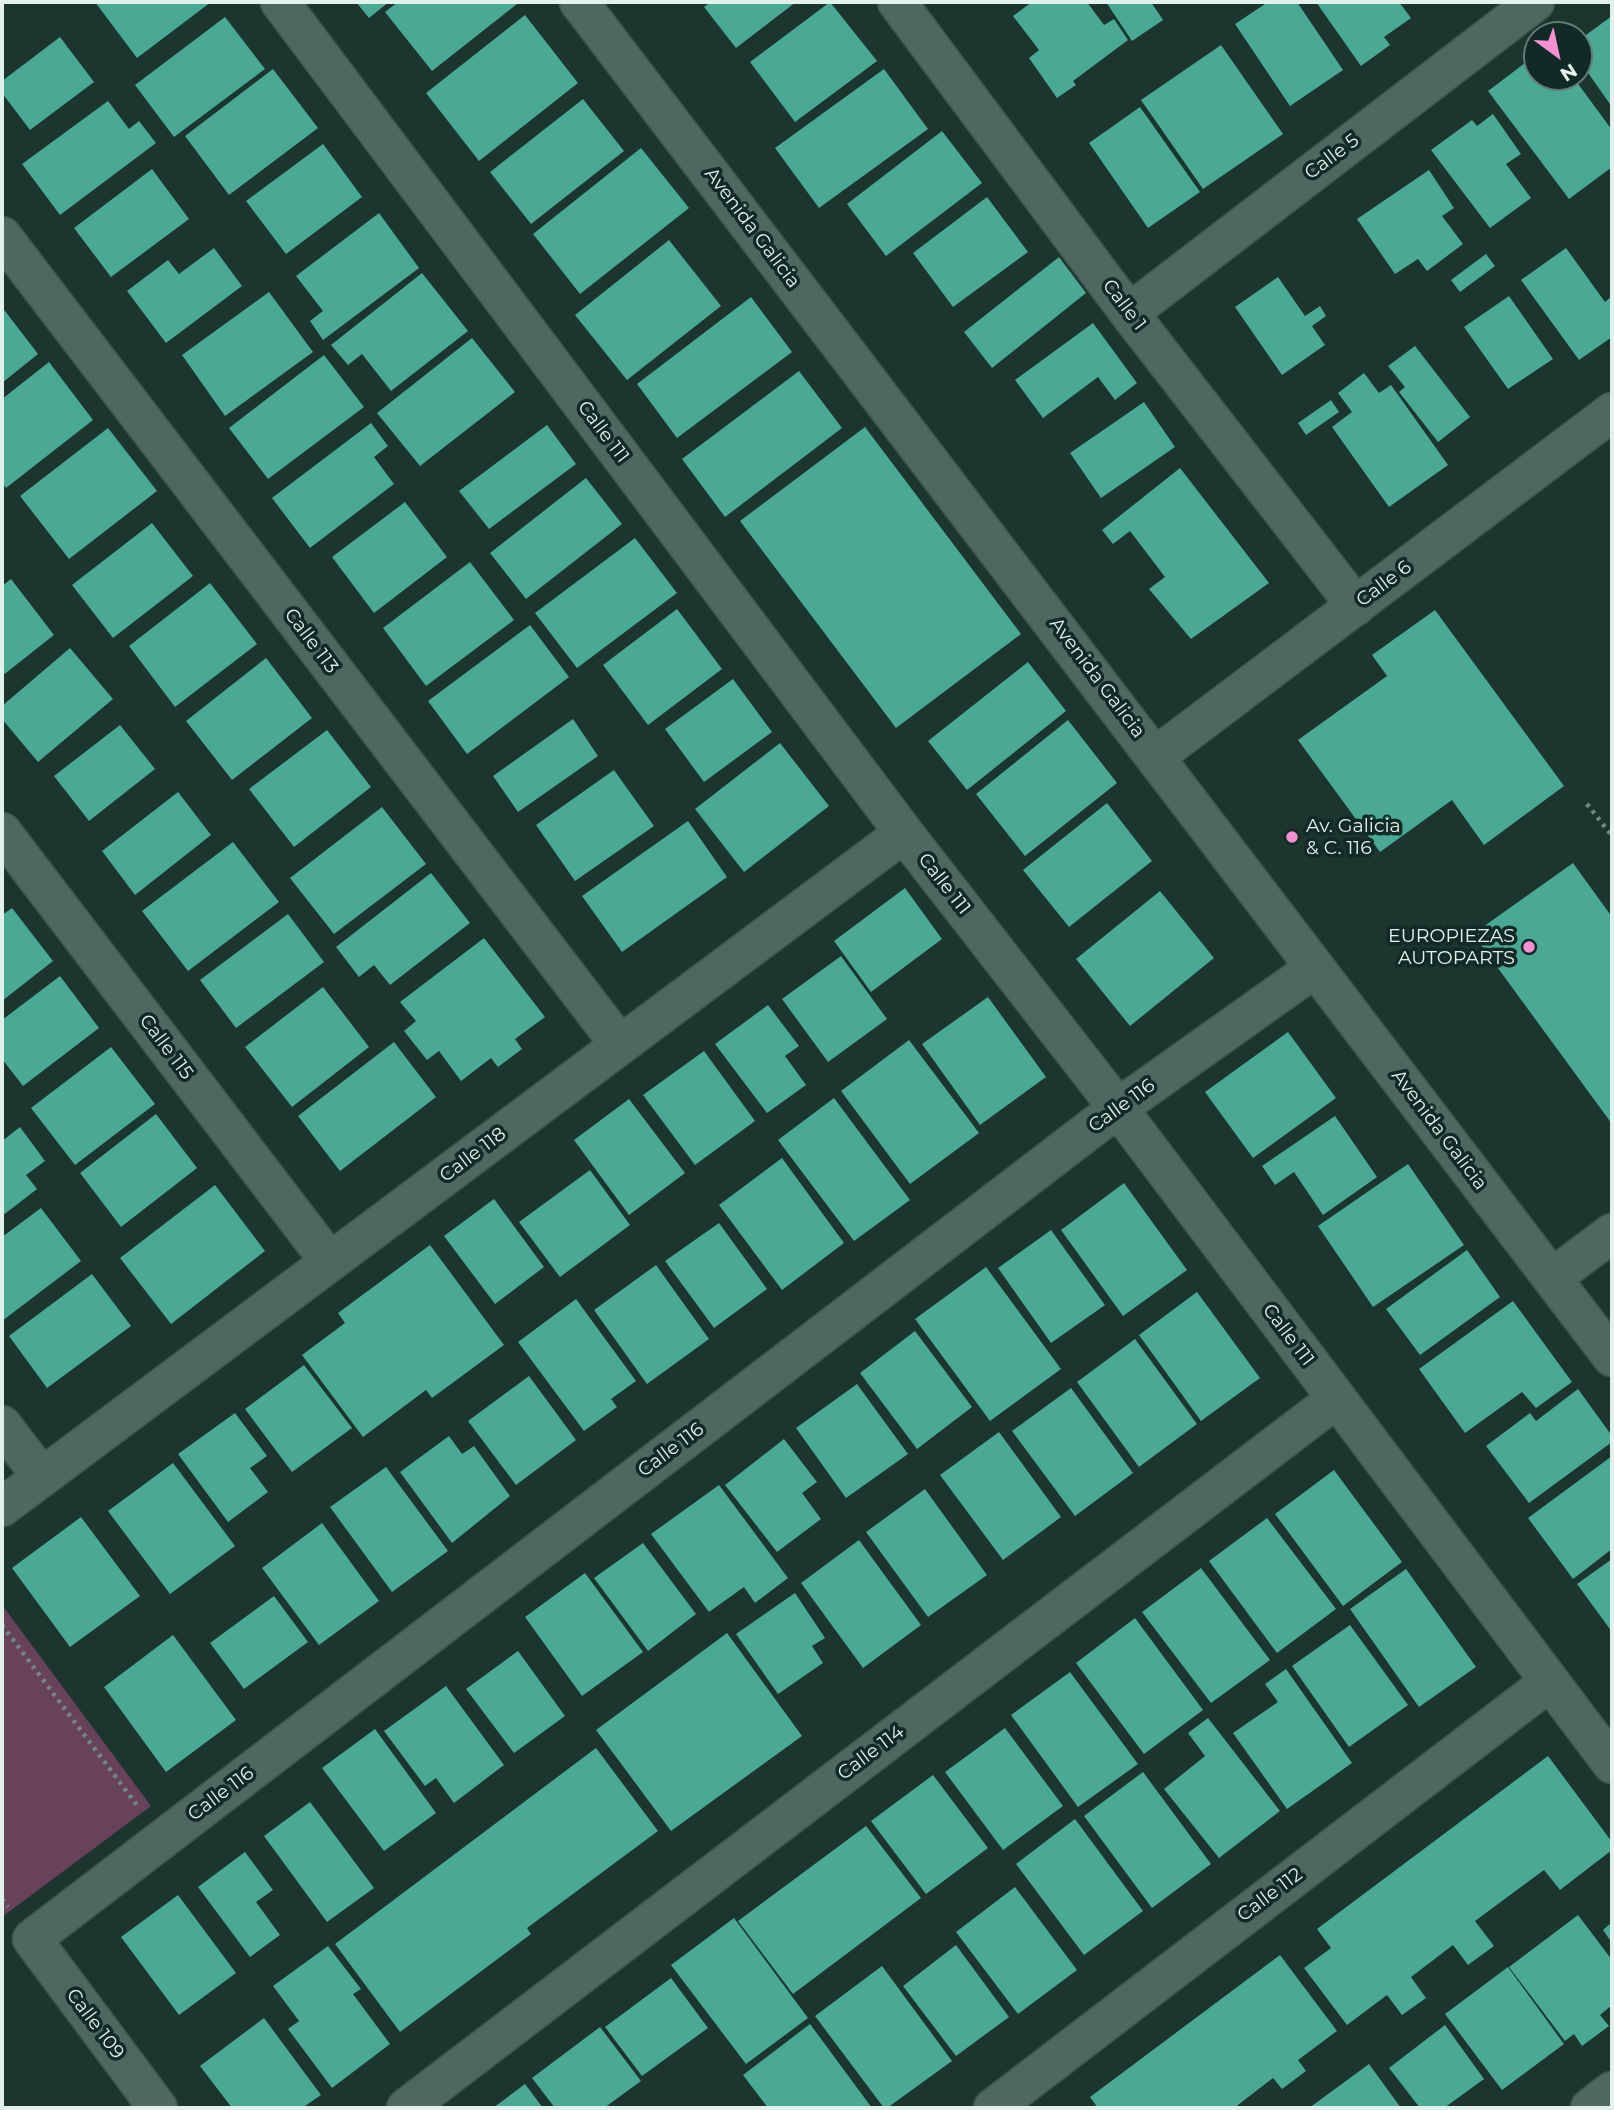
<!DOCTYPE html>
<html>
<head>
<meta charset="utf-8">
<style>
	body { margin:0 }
	#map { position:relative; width:1614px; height:2110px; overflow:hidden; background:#1c352e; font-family:Montserrat,sans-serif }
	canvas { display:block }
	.frame { position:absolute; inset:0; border:4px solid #e2f1ec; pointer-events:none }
	.north { position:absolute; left:1523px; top:21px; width:70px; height:70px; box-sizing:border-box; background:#122a25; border:2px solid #657a75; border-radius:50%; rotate:147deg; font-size:19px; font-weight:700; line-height:28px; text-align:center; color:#e2f1ec }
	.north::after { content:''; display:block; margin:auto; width:24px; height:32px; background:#f591d2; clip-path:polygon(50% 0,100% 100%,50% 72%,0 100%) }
</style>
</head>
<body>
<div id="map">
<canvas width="1614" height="2110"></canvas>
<div class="frame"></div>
<div class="north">N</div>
</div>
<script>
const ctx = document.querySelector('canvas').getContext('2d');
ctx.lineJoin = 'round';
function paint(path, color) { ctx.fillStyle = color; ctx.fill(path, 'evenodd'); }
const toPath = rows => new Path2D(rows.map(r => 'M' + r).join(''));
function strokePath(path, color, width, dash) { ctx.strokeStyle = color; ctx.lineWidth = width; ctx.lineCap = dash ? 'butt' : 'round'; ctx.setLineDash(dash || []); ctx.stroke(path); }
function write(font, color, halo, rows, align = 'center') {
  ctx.font = font + ' Montserrat,sans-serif'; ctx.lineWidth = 7; ctx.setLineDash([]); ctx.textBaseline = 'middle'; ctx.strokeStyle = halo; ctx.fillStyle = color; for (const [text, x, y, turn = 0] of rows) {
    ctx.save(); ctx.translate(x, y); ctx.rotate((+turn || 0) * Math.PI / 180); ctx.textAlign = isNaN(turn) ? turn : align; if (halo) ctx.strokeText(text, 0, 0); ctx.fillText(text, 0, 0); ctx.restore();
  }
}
paint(toPath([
	[2,1605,151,1806,2,1917]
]), '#67425a');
paint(toPath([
	[95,2,211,2,137,58],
	[356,2,389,2,369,18],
	[398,2,514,2,517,4,432,71,385,12],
	[711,2,796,2,736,48,704,7],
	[830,2,877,61,795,122,750,62],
	[1032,2,1087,2,1104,25,1114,19,1128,40,1073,81,1076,85,1057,98,1029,58,1039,50,1013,16],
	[1106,2,1151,2,1163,20,1132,41],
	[1268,2,1297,2,1343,70,1290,106,1235,24],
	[1316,2,1399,2,1411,18,1384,37,1390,45,1361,66],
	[525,15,578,83,479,161,426,93],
	[1612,16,1612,107,1579,60,1579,40],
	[225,17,265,69,174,137,135,85],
	[60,37,94,82,30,130,2,93,2,81],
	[1221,45,1283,134,1203,189,1141,100],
	[1537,54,1537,77,1573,77,1612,130,1612,167,1569,199,1488,91],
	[273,69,318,128,229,195,185,136],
	[884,69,928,129,819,208,775,148],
	[583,99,624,151,531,224,490,172],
	[108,101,129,129,139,121,156,143,60,215,22,164],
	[1140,107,1200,192,1148,228,1089,143],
	[1493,114,1521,154,1506,164,1531,198,1490,228,1431,150,1472,120,1477,126],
	[942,131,982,183,886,256,847,204],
	[323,144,362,197,286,254,246,201],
	[641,148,689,208,580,294,533,234],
	[152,169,189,219,111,277,74,228],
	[1429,170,1454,208,1442,216,1463,244,1427,271,1418,259,1395,274,1357,219],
	[987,197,1028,252,953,307,913,253],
	[379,213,419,268,323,340,310,321,323,311,296,276],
	[669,240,721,306,627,380,575,315],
	[214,248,242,286,166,343,127,291,168,260,179,274],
	[1566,248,1605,302,1612,296,1612,337,1579,360,1521,280],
	[1486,254,1495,266,1460,292,1451,280],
	[1059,257,1086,293,992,368,964,332],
	[422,273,468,331,391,391,362,354,348,365,331,345],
	[1278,277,1305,316,1320,306,1326,316,1312,326,1325,345,1282,375,1235,307],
	[269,292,313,352,225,416,182,355],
	[1509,296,1553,359,1508,389,1464,327],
	[751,297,792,352,677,438,637,384],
	[2,307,38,354,2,383],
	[1093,323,1137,383,1115,400,1098,377,1043,418,1015,380],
	[472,338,515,392,420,466,377,413],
	[1415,346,1470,417,1438,442,1399,392,1405,387,1388,366],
	[324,355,364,407,268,479,229,428],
	[49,362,93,420,6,488,2,483,2,399],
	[799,371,842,428,725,517,682,459],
	[1364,373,1379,393,1391,385,1448,465,1389,507,1332,427,1352,412,1338,393],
	[1331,400,1339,412,1306,435,1298,423],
	[1144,402,1175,447,1101,498,1070,453],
	[371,423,388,446,374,457,394,484,310,548,272,498],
	[547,425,576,464,489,529,459,491],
	[865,427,1021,634,896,728,740,521],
	[108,428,157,491,69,559,20,496],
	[1180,468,1269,583,1191,639,1149,589,1165,577,1130,531,1113,544,1102,530],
	[586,478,622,524,526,599,490,553],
	[405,502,447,557,374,613,332,557],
	[152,523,193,576,113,638,72,585],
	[635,538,677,593,577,668,535,613],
	[470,562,514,620,426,686,383,628],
	[11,579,54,635,2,676,2,586],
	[210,583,257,644,175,707,129,646],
	[677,609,722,669,648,725,603,665],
	[1435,610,1564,786,1484,845,1452,800,1380,852,1298,740,1387,676,1372,655],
	[530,625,569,677,467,754,428,701],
	[70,648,113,699,38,762,2,719,2,706],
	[266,658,312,718,232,780,186,721],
	[1028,662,1066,711,967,790,928,741],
	[733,679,772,732,704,782,665,729],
	[573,719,598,756,518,812,493,776],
	[1068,720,1117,783,1025,856,976,794],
	[120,725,155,769,89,821,54,776],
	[327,730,371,787,294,847,249,789],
	[780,743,829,806,744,872,695,809],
	[614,770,654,826,575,881,536,825],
	[178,792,211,835,135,895,102,851],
	[1107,803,1152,861,1069,927,1023,870],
	[382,807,426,864,334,934,290,878],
	[688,821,727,877,622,952,582,896],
	[233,842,279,902,188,971,142,911],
	[1573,863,1612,917,1612,1124,1473,934],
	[431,873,470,923,390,985,374,965,359,977,336,947],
	[905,888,942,939,871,992,834,941],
	[1160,891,1214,958,1130,1026,1076,959],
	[12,908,53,961,2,1001,2,915],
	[288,914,324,962,236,1028,200,980],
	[484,938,545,1017,515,1039,522,1049,498,1067,491,1058,461,1081,439,1051,427,1060,404,1031,416,1021,400,1002],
	[841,956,887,1019,828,1062,782,999],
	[60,976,99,1028,23,1086,2,1059,2,1020],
	[323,987,369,1047,292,1107,245,1047],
	[988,997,1046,1077,980,1125,922,1044],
	[768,1005,799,1046,785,1056,806,1085,767,1113,715,1044],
	[1288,1032,1336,1098,1253,1158,1205,1092],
	[909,1040,979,1133,910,1184,841,1091],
	[394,1042,436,1097,340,1171,298,1116],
	[111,1047,155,1104,75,1165,31,1108],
	[704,1051,755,1121,695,1165,643,1095],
	[834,1098,910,1200,854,1241,778,1140],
	[629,1099,685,1173,629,1215,574,1140],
	[156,1114,197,1168,121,1227,80,1173],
	[1335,1116,1377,1177,1323,1215,1294,1172,1275,1185,1262,1166],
	[20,1127,45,1161,26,1175,37,1189,2,1216,2,1141],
	[782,1158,844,1243,782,1290,719,1205],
	[1408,1164,1464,1245,1373,1307,1318,1226],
	[590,1170,630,1225,560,1277,519,1222],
	[1124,1183,1187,1270,1123,1316,1061,1230],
	[215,1185,265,1251,171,1324,120,1258],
	[494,1199,544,1267,495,1304,444,1236],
	[41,1208,81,1261,2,1321,2,1237],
	[719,1223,767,1289,714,1328,665,1261],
	[1051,1230,1105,1305,1051,1343,998,1268],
	[430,1245,504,1345,432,1398,426,1390,363,1437,302,1355,345,1323,338,1313],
	[1467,1250,1500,1297,1420,1355,1386,1309],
	[656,1265,709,1339,647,1384,594,1310],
	[986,1267,1061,1369,990,1421,915,1319],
	[92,1274,131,1326,47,1388,9,1336],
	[1197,1292,1260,1378,1201,1421,1139,1335],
	[576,1299,636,1381,611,1399,617,1407,584,1431,518,1342],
	[1513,1301,1572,1382,1536,1408,1522,1392,1465,1433,1419,1369],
	[915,1331,972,1407,917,1449,860,1373],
	[1135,1339,1197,1424,1139,1467,1077,1382],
	[304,1365,352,1428,292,1472,245,1409],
	[529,1376,576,1440,516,1485,468,1421],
	[857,1384,908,1454,846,1498,796,1428],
	[1071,1388,1133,1473,1075,1516,1012,1431],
	[1578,1389,1612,1436,1612,1442,1529,1503,1486,1446,1530,1413,1536,1421],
	[235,1413,267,1456,250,1468,268,1492,228,1522,178,1454],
	[999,1432,1061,1517,1003,1560,940,1475],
	[449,1436,462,1454,474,1446,510,1496,452,1543,400,1472],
	[784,1439,817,1482,802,1493,821,1519,777,1552,725,1485],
	[1612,1456,1612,1549,1573,1579,1528,1518],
	[173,1463,235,1546,170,1594,108,1511],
	[386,1467,448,1551,392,1592,330,1507],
	[1334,1470,1402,1562,1343,1606,1275,1514],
	[719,1485,788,1578,755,1603,744,1587,709,1612,651,1534],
	[925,1489,987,1575,928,1617,866,1532],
	[81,1517,140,1596,70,1647,12,1568],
	[1267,1518,1336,1609,1277,1653,1209,1561],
	[322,1523,379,1601,319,1645,262,1568],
	[859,1540,921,1625,863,1668,801,1583],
	[643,1543,696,1614,648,1651,594,1578],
	[1612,1559,1612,1632,1577,1584],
	[1201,1568,1270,1660,1211,1703,1142,1612],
	[1406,1569,1476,1667,1419,1707,1350,1609],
	[585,1573,643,1652,582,1696,525,1617],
	[795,1593,825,1638,812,1646,823,1663,778,1694,736,1634],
	[274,1596,308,1642,244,1689,210,1643],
	[1135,1618,1203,1710,1144,1754,1076,1663],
	[1350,1625,1408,1705,1349,1747,1292,1666],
	[727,1633,802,1736,671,1831,596,1730],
	[173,1635,236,1720,166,1772,104,1687],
	[518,1651,565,1716,514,1753,466,1689],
	[1286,1669,1352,1763,1287,1809,1233,1733,1278,1702,1265,1684],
	[1070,1672,1138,1764,1078,1807,1011,1715],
	[446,1686,504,1765,454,1803,436,1778,425,1786,384,1731],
	[1208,1718,1280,1811,1219,1858,1164,1789,1205,1756,1188,1733],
	[1005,1728,1063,1806,1003,1850,945,1772],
	[375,1729,436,1813,384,1851,322,1768],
	[596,1748,658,1831,527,1928,531,1934,400,2032,335,1944],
	[1548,1756,1612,1842,1612,1850,1560,1890,1544,1870,1475,1921,1494,1946,1468,1965,1453,1945,1411,1977,1426,1998,1402,2015,1387,1995,1347,2025,1304,1968,1331,1948,1317,1929],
	[1143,1772,1211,1864,1152,1908,1084,1816],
	[933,1775,988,1848,926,1894,871,1821],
	[310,1802,374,1888,327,1922,264,1836],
	[1075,1819,1143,1911,1084,1955,1016,1864],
	[866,1826,921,1898,793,1994,738,1921],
	[245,1852,273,1890,256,1902,280,1935,250,1957,198,1887],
	[1015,1887,1077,1970,1018,2014,956,1932],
	[178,1895,236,1973,179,2015,121,1937],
	[1578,1915,1612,1960,1612,2005,1600,2015,1609,2026,1582,2046,1574,2034,1565,2041,1509,1967],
	[734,1918,808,2018,746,2064,671,1965],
	[1612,1922,1612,1943,1603,1930],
	[956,1945,1009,2017,956,2056,903,1986],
	[328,1946,361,1989,353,1994,390,2044,332,2088,288,2029,299,2021,273,1986],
	[1280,1955,1337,2031,1298,2060,1306,2071,1282,2089,1273,2078,1234,2108,1098,2108,1090,2097],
	[882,1966,952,2061,887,2108,884,2108,815,2016],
	[1508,1967,1564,2044,1502,2090,1445,2014],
	[671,1978,708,2028,642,2076,605,2027],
	[264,2018,321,2095,302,2108,232,2108,200,2066],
	[810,2024,872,2108,768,2108,743,2075],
	[1445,2025,1484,2079,1444,2108,1420,2108,1389,2068],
	[600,2027,641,2081,604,2108,555,2108,532,2078],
	[1369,2064,1401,2108,1309,2108],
	[525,2084,543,2108,493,2108]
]), '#49a994');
const minor = toPath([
	[280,2,904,833,1118,1108,1612,1764],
	[579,2,1612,1357],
	[897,2,1129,313,1356,606],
	[2,236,620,1045],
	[1129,313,1535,2],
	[1156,756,1612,412],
	[2,832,330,1262],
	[1552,1278,1612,1233],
	[2,1425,42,1477],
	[2,1507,904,833],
	[158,2108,32,1939,1118,1108,1315,968],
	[406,2108,1336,1399],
	[993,2108,1548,1683],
	[1590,2108,1612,2091]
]);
strokePath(minor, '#3e534e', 41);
strokePath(toPath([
	[1587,804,1612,836],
	[2,1625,139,1808],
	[2,1899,8,1907]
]), '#728781', 4.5, [3.5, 5]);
strokePath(minor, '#4e6861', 38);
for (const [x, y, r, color] of [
	[1292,837,7,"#f591d2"],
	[1529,947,7,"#f591d2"]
]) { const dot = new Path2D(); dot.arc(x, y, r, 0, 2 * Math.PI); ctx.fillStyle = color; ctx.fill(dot); strokePath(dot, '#122a25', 2.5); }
write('19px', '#e2f1ec', '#122a25', [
	["Calle 5",1332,157,-37],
	["Avenida Galicia",752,228,53],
	["Calle 1",1124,305,53],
	["Calle 111",603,432,53],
	["Calle 6",1384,584,-37],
	["Calle 113",311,641,53],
	["Avenida Galicia",1097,678,53],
	["Calle 111",944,884,52],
	["Calle 115",166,1047,53],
	["Calle 116",1122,1106,-36],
	["Avenida Galicia",1439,1130,53],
	["Calle 118",473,1155,-37],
	["Calle 111",1288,1335,53],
	["Calle 116",671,1450,-37],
	["Calle 114",871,1753,-37],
	["Calle 116",221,1794,-37],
	["Calle 112",1270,1895,-37],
	["Calle 109",95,2024,53]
]);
write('19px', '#e2f1ec', '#122a25', [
	["Av. Galicia",1306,826],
	["& C. 116",1306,848],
	["EUROPIEZAS",1515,936,"right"],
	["AUTOPARTS",1515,958,"right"]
], 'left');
</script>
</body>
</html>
